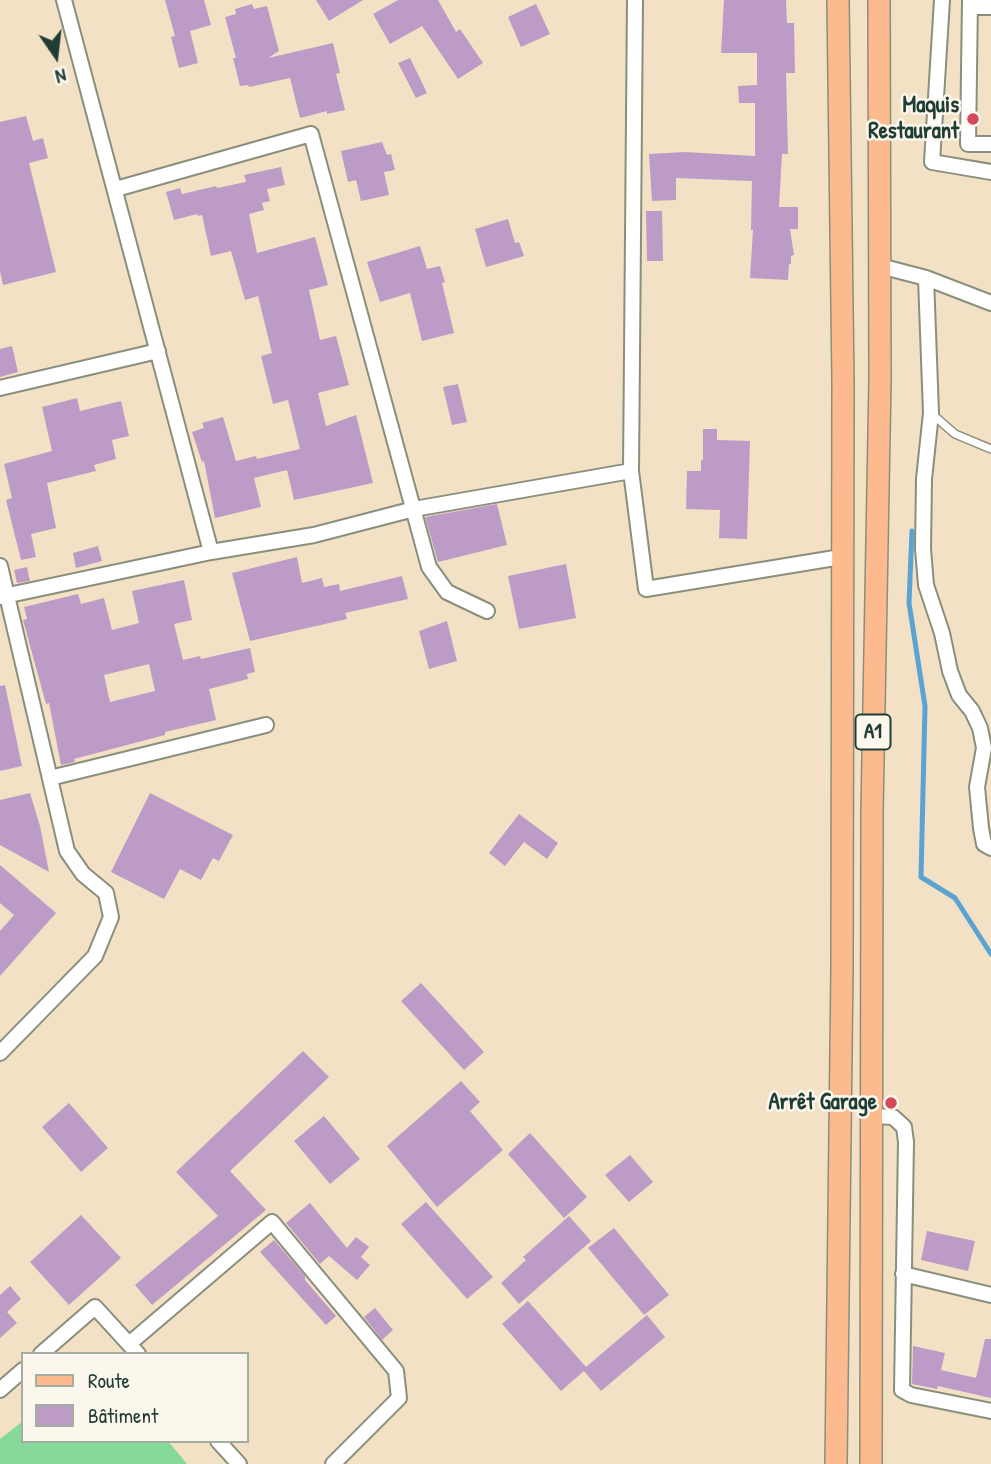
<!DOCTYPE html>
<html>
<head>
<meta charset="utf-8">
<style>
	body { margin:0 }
	#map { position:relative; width:991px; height:1464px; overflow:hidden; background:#f3e1c5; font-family:"Patrick Hand",sans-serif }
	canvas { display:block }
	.legend { position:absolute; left:21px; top:1352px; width:228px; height:91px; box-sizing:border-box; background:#fbf7ec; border:2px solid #a3ada2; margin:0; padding:9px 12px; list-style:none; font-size:21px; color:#1f3d34 }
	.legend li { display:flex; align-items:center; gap:14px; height:35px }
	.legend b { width:35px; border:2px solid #a3ada2 }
	.north { position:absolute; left:21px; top:21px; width:70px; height:70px; -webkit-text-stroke:5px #fbf7ec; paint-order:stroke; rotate:166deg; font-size:19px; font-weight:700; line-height:28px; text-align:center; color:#1f3d34 }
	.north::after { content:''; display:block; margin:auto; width:24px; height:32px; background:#1f3d34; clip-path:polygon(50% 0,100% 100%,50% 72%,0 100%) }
</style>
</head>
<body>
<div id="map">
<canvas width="991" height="1464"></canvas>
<ul class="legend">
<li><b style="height:9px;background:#fcba8e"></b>Route</li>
<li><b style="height:19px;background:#bc9cc7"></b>Bâtiment</li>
</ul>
<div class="north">N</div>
</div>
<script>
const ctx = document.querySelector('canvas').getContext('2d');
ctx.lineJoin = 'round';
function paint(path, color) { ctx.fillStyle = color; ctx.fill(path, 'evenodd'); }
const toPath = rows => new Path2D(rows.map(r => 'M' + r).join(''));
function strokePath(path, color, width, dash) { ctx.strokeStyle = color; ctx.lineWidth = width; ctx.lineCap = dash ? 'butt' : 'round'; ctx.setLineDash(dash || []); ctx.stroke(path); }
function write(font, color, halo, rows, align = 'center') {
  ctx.font = font + ' "Patrick Hand",sans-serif'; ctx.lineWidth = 5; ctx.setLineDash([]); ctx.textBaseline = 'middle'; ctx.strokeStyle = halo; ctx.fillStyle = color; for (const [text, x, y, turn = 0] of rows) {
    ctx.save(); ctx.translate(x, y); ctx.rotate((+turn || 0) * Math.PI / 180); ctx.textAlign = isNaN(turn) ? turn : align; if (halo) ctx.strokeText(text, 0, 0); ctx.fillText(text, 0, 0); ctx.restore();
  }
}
paint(toPath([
	[23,1421,23,1441,168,1441,187,1464,0,1464,0,1439]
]), '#85d99b');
strokePath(toPath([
	[912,531,909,603,925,706,921,877,955,898,991,954]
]), '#5ba4d2', 5);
paint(toPath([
	[165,0,204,0,211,25,190,31,198,63,179,68,171,37,175,36],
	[316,0,363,0,329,21],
	[398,0,438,0,456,32,460,29,483,63,458,79,422,26,390,44,373,14],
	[724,0,786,0,787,23,794,23,795,73,786,73,788,154,782,154,779,207,798,207,798,229,790,229,794,255,791,256,791,264,789,264,788,280,750,278,753,230,751,230,752,181,676,178,676,200,652,201,649,154,685,152,755,156,755,103,739,103,738,86,757,85,757,53,721,53],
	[252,4,254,9,267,6,279,51,268,58,333,43,340,73,336,74,345,110,327,114,327,111,300,118,290,78,249,87,248,85,240,86,233,58,236,58,225,17,236,14,235,9],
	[536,4,550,34,521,47,508,17],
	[410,58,427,93,416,98,398,63],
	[26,116,33,141,43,138,48,158,29,163,56,272,3,285,0,271,0,122],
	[382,142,387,155,391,154,395,170,384,172,389,195,361,201,356,180,348,182,341,151],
	[281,167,285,185,267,189,270,201,262,203,264,210,249,214,257,253,315,237,328,285,309,290,320,340,336,336,349,385,318,393,326,426,356,415,373,483,294,500,287,470,254,478,261,507,215,518,204,461,202,462,192,432,204,428,202,423,223,417,236,461,256,456,257,459,300,449,288,400,273,404,261,356,272,353,258,296,245,300,231,251,211,256,202,215,198,216,197,214,174,220,166,192,180,188,182,194,216,186,217,188,246,182,244,175],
	[646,211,662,211,663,261,647,261],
	[508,219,515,243,519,242,524,256,486,267,475,229],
	[420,246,427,269,440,266,445,282,442,283,454,333,422,341,410,293,380,302,367,262],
	[12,346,18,372,0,377,0,349],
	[458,384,467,422,452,425,443,387],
	[77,398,80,411,121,401,129,436,112,440,116,459,94,465,96,471,47,483,56,528,31,534,36,557,21,560,6,500,12,498,4,464,52,451,42,407],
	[703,429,717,429,717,440,750,441,747,539,719,538,720,510,686,509,687,471,701,471,701,460,703,460],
	[497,504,507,545,438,562,425,517],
	[98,546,102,561,76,568,73,553],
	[297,557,302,583,322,578,324,587,339,584,340,591,402,576,408,599,345,613,347,619,250,641,232,573],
	[566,564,576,618,519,629,508,576],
	[27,567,30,581,17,583,14,570],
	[184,580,192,620,174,624,183,660,200,656,201,659,250,648,255,672,247,674,248,679,209,689,216,720,165,732,165,735,74,759,75,762,61,765,49,703,46,704,23,620,27,619,24,607,78,594,81,604,104,598,112,630,139,623,132,591],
	[149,664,155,691,110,702,104,675],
	[447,621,457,661,429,669,419,631],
	[5,685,22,766,0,771,0,686],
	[30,793,40,826,49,872,0,845,0,800],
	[150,793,233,835,219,861,213,858,201,880,180,869,164,899,111,872],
	[519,814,558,843,547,859,524,842,505,866,489,853],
	[0,865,56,913,0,976,0,931,14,915,0,903],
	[421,983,484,1052,464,1070,401,1001],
	[303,1051,329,1077,230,1171,266,1210,152,1305,135,1285,218,1216,176,1172],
	[461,1081,480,1102,470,1111,503,1150,437,1207,387,1146],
	[69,1103,108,1148,81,1172,42,1127],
	[324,1116,360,1159,330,1184,294,1141],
	[530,1133,587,1197,564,1218,508,1154],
	[630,1155,653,1182,629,1202,605,1175],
	[426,1202,493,1277,467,1299,401,1224],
	[310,1203,347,1248,356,1237,369,1247,361,1257,370,1265,357,1280,329,1256,320,1264,286,1223],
	[81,1215,121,1258,69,1305,30,1262],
	[569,1216,591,1241,519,1304,501,1283,526,1260,523,1257],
	[614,1228,669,1295,644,1315,588,1248],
	[927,1231,975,1241,968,1271,921,1260],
	[274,1240,305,1276,305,1280,336,1316,326,1325,260,1252],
	[10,1286,21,1299,7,1312,17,1323,0,1338,0,1295],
	[528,1301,586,1367,647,1315,665,1337,601,1391,584,1371,561,1391,502,1324],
	[375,1308,393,1330,382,1340,364,1317],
	[985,1339,991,1339,991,1398,938,1386,937,1389,912,1384,913,1346,945,1353,941,1370,976,1378]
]), '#bc9cc7');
const lane = toPath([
	[932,414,955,434,991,449]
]);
const street = toPath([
	[64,0,211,552],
	[635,0,631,471,646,589,841,557],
	[942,0,932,162,991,172],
	[970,0,968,144,991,144],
	[970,7,991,7],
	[116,189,311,134,429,567,447,592,487,611],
	[880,266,926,278,991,303],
	[926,278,931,413,924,479,923,549,926,585,942,633,950,671,959,695,972,711,980,728,984,748,977,787,981,828,984,844,991,848],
	[0,388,158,351],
	[0,566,67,851,83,874,106,893,111,917,95,956,0,1053],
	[0,597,211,552,314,535,414,509,631,471],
	[50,778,266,725],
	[873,1116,893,1117,904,1127,906,1142,902,1390,911,1395,991,1411],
	[903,1274,991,1295],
	[129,1344,272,1222,396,1371,399,1398,333,1464],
	[41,1354,95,1307,138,1354],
	[0,1390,23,1370],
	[218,1441,239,1464]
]);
const primary = toPath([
	[836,1464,842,968,843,383,838,0],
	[871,1464,872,813,880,380,879,0]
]);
strokePath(lane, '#898f7c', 10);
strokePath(street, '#898f7c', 18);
strokePath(primary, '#898f7c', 24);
strokePath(lane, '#fff', 7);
strokePath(street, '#fff', 14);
strokePath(primary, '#fcba8e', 21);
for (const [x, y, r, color] of [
	[973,119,7,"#d1495b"],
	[891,1103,7,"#d1495b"]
]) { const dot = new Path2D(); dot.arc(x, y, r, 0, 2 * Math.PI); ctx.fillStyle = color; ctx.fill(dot); strokePath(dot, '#fbf7ec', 2.5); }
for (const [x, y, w] of [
	[873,732,35]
]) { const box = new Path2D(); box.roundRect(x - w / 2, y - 17.5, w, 35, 5); ctx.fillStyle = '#fbf7ec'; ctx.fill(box); strokePath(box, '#1f3d34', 2); }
write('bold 21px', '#1f3d34', null, [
	["A1",873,732]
]);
write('bold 23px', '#1f3d34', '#fbf7ec', [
	["Maquis",959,106],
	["Restaurant",959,132],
	["Arrêt Garage",877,1103]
], 'right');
</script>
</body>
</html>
